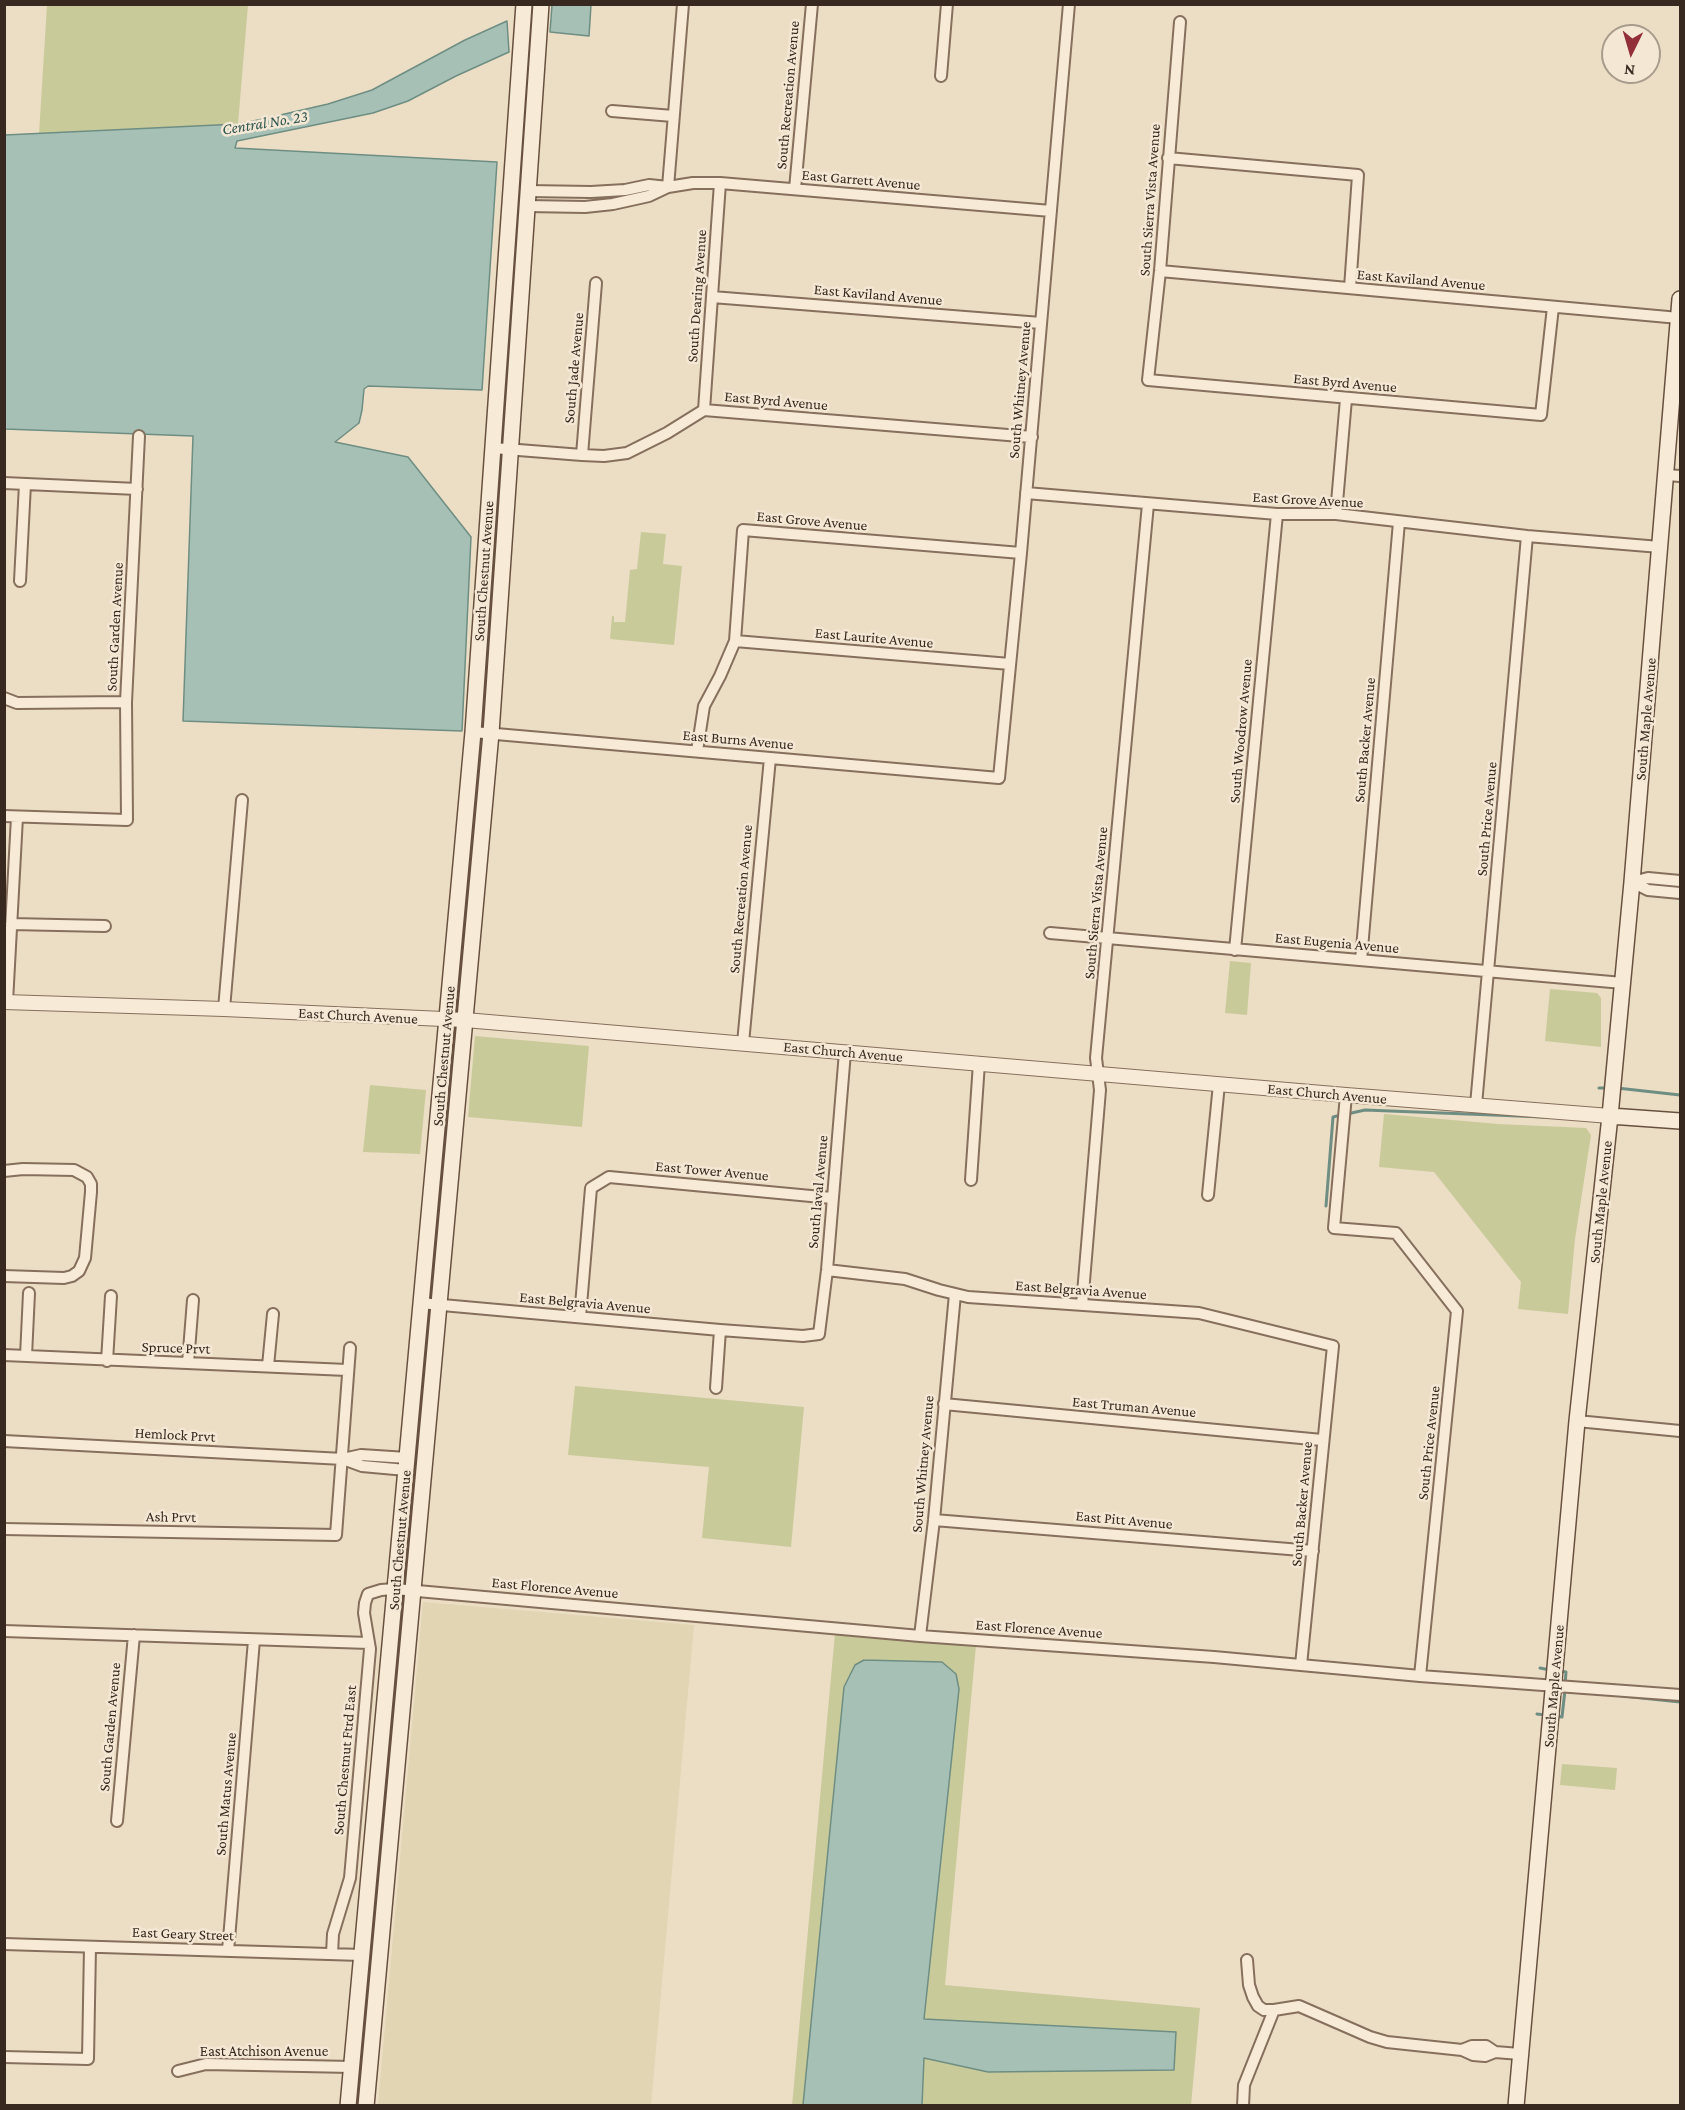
<!DOCTYPE html>
<html>
<head>
<meta charset="utf-8">
<style>
	body { margin:0 }
	#map { position:relative; width:1685px; height:2110px; overflow:hidden; background:#ecddc5; font-family:"Crimson Pro",serif }
	canvas { display:block }
	.frame { position:absolute; inset:0; border:6px solid #37291f; pointer-events:none }
	.north { position:absolute; left:1601px; top:24px; width:60px; height:60px; box-sizing:border-box; background:#f4e8d5; border:2px solid #a89c8c; border-radius:50%; rotate:185deg; font-size:16px; font-weight:700; line-height:24px; text-align:center; color:#37291f }
	.north::after { content:''; display:block; margin:auto; width:21px; height:27px; background:#932f39; clip-path:polygon(50% 0,100% 100%,50% 72%,0 100%) }
</style>
</head>
<body>
<div id="map">
<canvas width="1685" height="2110"></canvas>
<div class="frame"></div>
<div class="north">N</div>
</div>
<script>
const ctx = document.querySelector('canvas').getContext('2d');
ctx.lineJoin = 'round';
function paint(path, color) { ctx.fillStyle = color; ctx.fill(path, 'evenodd'); }
const toPath = rows => new Path2D(rows.map(r => 'M' + r).join(''));
function strokePath(path, color, width, dash) { ctx.strokeStyle = color; ctx.lineWidth = width; ctx.lineCap = dash ? 'butt' : 'round'; ctx.setLineDash(dash || []); ctx.stroke(path); }
function write(font, color, halo, rows, align = 'center') {
  ctx.font = font + ' "Crimson Pro",serif'; ctx.lineWidth = 5; ctx.setLineDash([]); ctx.textBaseline = 'middle'; ctx.strokeStyle = halo; ctx.fillStyle = color; for (const [text, x, y, turn = 0] of rows) {
    ctx.save(); ctx.translate(x, y); ctx.rotate((+turn || 0) * Math.PI / 180); ctx.textAlign = isNaN(turn) ? turn : align; if (halo) ctx.strokeText(text, 0, 0); ctx.fillText(text, 0, 0); ctx.restore();
  }
}
paint(toPath([
	[423,1602,694,1625,651,2105,378,2105]
]), '#e1d5b3');
paint(toPath([
	[47,5,248,5,238,124,39,134],
	[641,532,666,534,663,564,682,566,674,645,610,639,612,616,614,616,614,622,625,622,630,570,637,569],
	[1230,961,1251,963,1247,1015,1225,1013],
	[1550,989,1597,993,1601,998,1601,1047,1545,1041],
	[475,1036,589,1046,582,1127,468,1117],
	[370,1085,426,1090,420,1154,363,1152],
	[1384,1114,1498,1124,1586,1128,1591,1135,1575,1239,1568,1314,1518,1309,1521,1282,1434,1172,1379,1167],
	[575,1386,804,1407,791,1547,702,1538,709,1467,568,1455],
	[835,1633,976,1645,945,1985,1200,2008,1191,2105,792,2106],
	[1562,1764,1617,1768,1615,1790,1560,1785]
]), '#c9ca9a');
const water = toPath([
	[552,5,591,5,589,36,550,32,552,5],
	[507,21,509,52,456,76,408,101,373,113,237,141,235,148,497,162,482,390,368,386,364,389,362,410,359,423,335,442,408,457,471,537,462,731,183,721,193,436,5,429,5,135,238,124,263,119,328,104,372,90,465,40,507,21],
	[864,1660,942,1662,956,1674,959,1689,924,2019,1176,2032,1174,2070,988,2072,924,2058,922,2105,803,2105,844,1687,855,1665,864,1660]
]);
paint(water, '#a7c0b6');
strokePath(water, '#6e8e83', 1.5);
strokePath(toPath([
	[1599,1088,1607,1088],
	[1617,1088,1680,1095],
	[1347,1114,1365,1110,1544,1117],
	[1326,1206,1333,1117,1341,1115],
	[1540,1668,1550,1670],
	[1560,1671,1566,1672,1565,1685],
	[1623,1696,1680,1702],
	[1537,1714,1545,1715],
	[1554,1716,1562,1717,1565,1690]
]), '#6e8e83', 3);
const minor = toPath([
	[1180,22,1160,271,1148,380,1541,415,1553,307],
	[941,76,947,4],
	[612,111,673,116],
	[1168,158,1358,175,1350,288],
	[668,187,683,4],
	[795,189,812,4],
	[528,191,591,192,625,190,649,185,668,187,693,183,720,183,1051,211],
	[527,206,585,207,613,204,649,196,668,187],
	[1160,271,1679,318],
	[712,297,1041,323],
	[704,410,720,183],
	[493,448,582,455,604,456,627,453,667,433,704,410,1032,437],
	[582,455,596,283],
	[1667,475,1680,476],
	[4,483,137,489],
	[1026,493,1277,514,1336,514,1527,536,1660,547],
	[1336,514,1346,399],
	[20,581,25,484],
	[735,641,1010,664],
	[4,698,17,703,126,702],
	[473,732,999,778,1021,553,1069,4],
	[697,751,704,706,720,676,735,641,743,530,1021,553],
	[4,816,127,820,126,702,139,436],
	[1632,882,1648,890,1680,893],
	[1632,882,1648,878,1680,881],
	[11,924,105,926],
	[1050,933,1623,983],
	[1235,950,1277,514],
	[1361,960,1399,522],
	[7,1002,17,817],
	[224,1009,242,800],
	[743,1043,770,758],
	[1346,1095,1334,1228,1396,1233,1457,1311,1420,1676],
	[1476,1105,1527,536],
	[4,1171,23,1169,74,1170,87,1177,91,1184,91,1192,85,1258,79,1271,72,1276,64,1278,4,1276],
	[971,1180,979,1063],
	[1208,1195,1219,1084],
	[827,1270,905,1279,939,1290,968,1297,1199,1313,1333,1346,1301,1665],
	[420,1303,720,1330,803,1336,819,1334,827,1270,845,1052],
	[1082,1305,1100,1090,1096,1058,1148,504],
	[580,1317,591,1188,609,1177,832,1198],
	[4,1355,347,1370],
	[26,1356,29,1293],
	[107,1361,111,1296],
	[188,1363,193,1300],
	[268,1366,273,1314],
	[716,1388,720,1330],
	[944,1404,1322,1440],
	[1577,1421,1680,1431],
	[4,1441,343,1459,361,1455,407,1458],
	[343,1459,362,1466,406,1470],
	[934,1520,1313,1551],
	[4,1529,336,1535,350,1348],
	[4,1631,369,1643],
	[920,1636,934,1520,955,1294],
	[117,1821,134,1635],
	[4,1944,361,1955],
	[228,1951,254,1640],
	[332,1954,333,1934,350,1878,370,1649,364,1613,365,1603,368,1594,381,1590,395,1589,920,1636,1214,1657,1420,1676,1680,1695],
	[1247,1960,1249,1985,1253,1997,1258,2006,1264,2010,1274,2010],
	[1462,2050,1472,2046,1486,2046,1495,2052],
	[4,2057,88,2059,90,1947],
	[178,2071,206,2064,351,2067],
	[1243,2106,1244,2085,1274,2010,1299,2006,1370,2037,1387,2042,1462,2050,1473,2055,1485,2056,1495,2052,1520,2054]
]);
const tertiary = toPath([
	[4,1002,224,1009,465,1020,1346,1095,1610,1116]
]);
const secondary = toPath([
	[1610,1116,1680,1121],
	[348,2106,473,732,524,4],
	[366,2106,491,733,541,4],
	[1516,2106,1577,1421,1610,1116,1632,882,1680,299]
]);
strokePath(minor, '#866f5c', 14);
strokePath(tertiary, '#866f5c', 16);
strokePath(secondary, '#68503f', 18);
strokePath(minor, '#f7ebd8', 10);
strokePath(tertiary, '#f7ebd8', 14);
strokePath(secondary, '#f7ebd8', 15);
write('15px', '#37291f', '#f4e8d5', [
	["South Recreation Avenue",788,95,-85],
	["East Garrett Avenue",861,180,5],
	["South Sierra Vista Avenue",1150,200,-86],
	["East Kaviland Avenue",1421,280,5],
	["East Kaviland Avenue",878,295,5],
	["South Dearing Avenue",697,296,-86],
	["South Jade Avenue",574,368,-85],
	["East Byrd Avenue",1345,383,5],
	["South Whitney Avenue",1020,390,-85],
	["East Byrd Avenue",776,401,5],
	["East Grove Avenue",1308,500,3],
	["East Grove Avenue",812,521,5],
	["South Chestnut Avenue",484,571,-86],
	["South Garden Avenue",115,627,-87],
	["East Laurite Avenue",874,638,5],
	["South Maple Avenue",1646,719,-85],
	["South Woodrow Avenue",1241,731,-85],
	["East Burns Avenue",738,740,5],
	["South Backer Avenue",1365,740,-85],
	["South Price Avenue",1487,819,-85],
	["South Recreation Avenue",741,899,-85],
	["South Sierra Vista Avenue",1096,903,-85],
	["East Eugenia Avenue",1337,943,5],
	["East Church Avenue",358,1016,3],
	["East Church Avenue",843,1052,5],
	["South Chestnut Avenue",444,1056,-85],
	["East Church Avenue",1327,1094,5],
	["East Tower Avenue",712,1171,5],
	["South laval Avenue",818,1192,-85],
	["South Maple Avenue",1601,1202,-84],
	["East Belgravia Avenue",1081,1290,4],
	["East Belgravia Avenue",585,1303,5],
	["Spruce Prvt",176,1348,2],
	["East Truman Avenue",1134,1407,5],
	["Hemlock Prvt",175,1435,3],
	["South Price Avenue",1429,1443,-84],
	["South Whitney Avenue",923,1464,-85],
	["South Backer Avenue",1302,1504,-85],
	["Ash Prvt",171,1517,1],
	["East Pitt Avenue",1124,1520,5],
	["South Chestnut Avenue",400,1540,-85],
	["East Florence Avenue",555,1588,5],
	["East Florence Avenue",1039,1629,4],
	["South Maple Avenue",1554,1686,-85],
	["South Garden Avenue",110,1727,-85],
	["South Chestnut Ftrd East",345,1760,-85],
	["South Matus Avenue",226,1794,-85],
	["East Geary Street",183,1934,2],
	["East Atchison Avenue",264,2051]
]);
write('italic 16px', '#2f5650', '#f4e8d5', [
	["Central No. 23",265,123,-9]
]);
</script>
</body>
</html>
